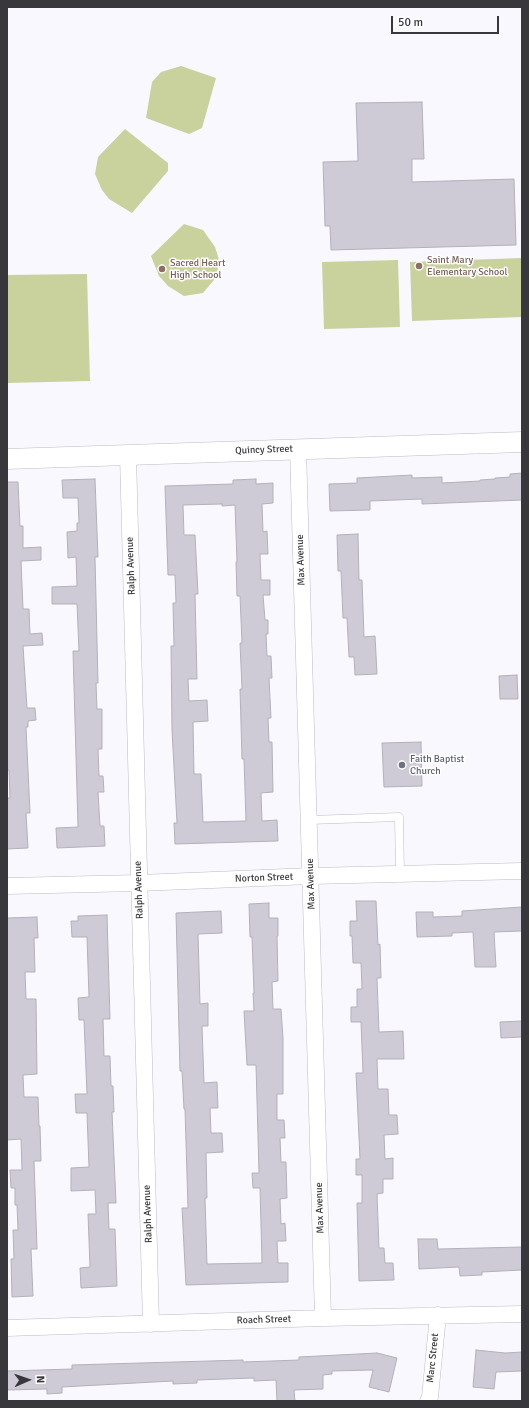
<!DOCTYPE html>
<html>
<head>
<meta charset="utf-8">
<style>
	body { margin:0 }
	#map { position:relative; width:529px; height:1408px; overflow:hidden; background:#faf8ff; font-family:Signika,sans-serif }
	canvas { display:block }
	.frame { position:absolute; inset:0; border:8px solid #38373c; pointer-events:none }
	.north { position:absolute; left:8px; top:1360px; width:40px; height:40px; -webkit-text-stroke:3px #fff; paint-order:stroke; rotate:88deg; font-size:11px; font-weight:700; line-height:16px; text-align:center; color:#38373c }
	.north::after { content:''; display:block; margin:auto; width:14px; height:18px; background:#38373c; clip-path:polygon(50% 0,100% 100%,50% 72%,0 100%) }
	.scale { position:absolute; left:391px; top:16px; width:108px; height:18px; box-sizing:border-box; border:2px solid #38373c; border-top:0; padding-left:5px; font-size:12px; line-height:14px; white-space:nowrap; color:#38373c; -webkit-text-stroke:3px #fff; paint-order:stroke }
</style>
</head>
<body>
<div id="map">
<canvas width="529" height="1408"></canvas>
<div class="frame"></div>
<div class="north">N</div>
<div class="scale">50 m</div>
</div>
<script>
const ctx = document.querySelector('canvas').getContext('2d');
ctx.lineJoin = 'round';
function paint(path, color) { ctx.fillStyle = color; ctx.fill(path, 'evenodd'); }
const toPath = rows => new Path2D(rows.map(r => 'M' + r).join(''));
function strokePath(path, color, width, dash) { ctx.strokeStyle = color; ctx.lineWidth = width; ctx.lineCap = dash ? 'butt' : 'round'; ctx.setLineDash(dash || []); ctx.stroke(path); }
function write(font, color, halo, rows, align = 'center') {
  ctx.font = font + ' Signika,sans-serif'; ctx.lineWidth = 3; ctx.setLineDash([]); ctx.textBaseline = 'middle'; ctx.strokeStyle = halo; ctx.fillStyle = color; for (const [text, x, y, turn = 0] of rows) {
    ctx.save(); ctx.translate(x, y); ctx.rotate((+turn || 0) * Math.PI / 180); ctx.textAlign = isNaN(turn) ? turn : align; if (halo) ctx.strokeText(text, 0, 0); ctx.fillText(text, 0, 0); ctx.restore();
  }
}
paint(toPath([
	[181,66,216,78,202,128,189,134,146,118,152,82,161,72],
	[125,129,168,163,168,171,132,213,109,199,102,190,95,174,98,157],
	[184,224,203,230,215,247,220,263,214,280,203,293,184,296,168,286,159,276,151,256],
	[522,258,522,317,412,321,410,262],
	[398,260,400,327,324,329,322,262],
	[87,274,90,381,7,383,7,275]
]), '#c9d19d');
const building = toPath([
	[422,102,424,159,412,159,412,182,514,179,516,245,331,250,330,226,325,226,323,162,358,161,356,103,422,102],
	[522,473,522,500,422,504,422,499,370,501,370,510,330,511,329,484,357,483,357,478,412,475,412,478,442,477,442,483,480,481,480,480,495,479,495,478,510,477,510,474,522,473],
	[95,479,98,557,95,557,98,683,96,683,97,709,102,709,102,749,98,749,99,776,103,776,104,792,98,792,100,826,104,826,105,846,57,848,56,828,78,827,73,651,79,651,77,604,52,604,52,587,77,586,76,557,68,558,67,532,77,531,77,523,79,523,78,498,63,498,62,480,95,479],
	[256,479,256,484,273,483,273,503,262,504,263,532,267,531,268,554,260,554,261,580,270,580,270,595,263,595,265,620,268,620,268,634,266,634,267,656,271,656,272,678,269,678,271,718,268,718,269,742,272,742,273,792,261,793,262,821,277,820,278,841,175,844,174,823,177,823,172,730,171,646,174,646,173,603,176,603,175,575,168,575,165,486,233,484,233,480,256,479],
	[222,504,222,506,235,505,237,562,236,562,237,596,240,596,242,643,240,643,242,689,240,689,242,759,244,759,246,821,203,822,201,774,194,774,193,722,208,721,207,700,189,701,188,679,197,679,195,594,198,594,195,535,184,535,183,505,222,504],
	[7,482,18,482,20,526,23,526,23,548,41,547,41,560,21,561,23,609,29,609,30,634,42,633,43,645,23,646,27,708,35,708,36,720,28,721,28,727,26,727,30,813,26,813,28,848,7,849,7,798,10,798,9,770,7,770,7,482],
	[358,534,359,580,362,580,364,637,375,636,377,674,355,675,354,657,349,657,347,618,343,618,341,571,338,571,337,535,358,534],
	[517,675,518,699,500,699,499,676,517,675],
	[421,742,422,786,384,787,382,743,421,742],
	[356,901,376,901,378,945,380,944,381,978,377,978,379,1032,403,1031,404,1059,377,1059,378,1089,388,1089,389,1115,397,1115,398,1134,384,1135,385,1159,393,1158,393,1179,383,1179,383,1193,377,1194,379,1248,384,1248,385,1263,393,1263,394,1280,359,1281,357,1203,362,1203,362,1175,356,1175,356,1159,360,1159,356,1073,363,1073,361,1022,351,1022,351,1007,357,1007,357,989,362,989,361,963,353,963,352,936,350,936,350,921,357,921,356,901],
	[269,903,269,918,278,918,278,936,277,936,278,981,272,982,273,1009,281,1009,283,1038,283,1094,277,1094,277,1120,284,1120,285,1138,280,1138,281,1162,286,1162,287,1198,280,1199,281,1224,285,1223,286,1241,277,1241,278,1263,288,1263,288,1282,186,1285,182,1208,188,1208,185,1109,184,1109,182,1071,180,1071,176,913,221,911,222,933,198,934,200,1004,208,1003,208,1026,202,1026,204,1083,217,1082,218,1108,210,1108,211,1133,222,1133,223,1152,206,1153,207,1198,205,1198,207,1264,262,1263,260,1188,253,1188,252,1173,259,1173,256,1065,247,1065,244,1011,254,1011,253,993,254,993,252,937,250,937,249,904,269,903],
	[522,907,522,931,494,932,496,967,475,967,473,932,452,933,452,936,417,937,416,912,433,912,433,917,462,916,462,911,522,907],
	[107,915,110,1019,103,1019,104,1056,110,1056,111,1086,113,1086,114,1112,112,1112,116,1203,108,1203,109,1229,115,1229,117,1286,81,1288,80,1268,90,1267,88,1214,96,1214,95,1190,71,1191,71,1168,89,1167,87,1113,76,1113,75,1094,87,1094,84,1020,79,1020,78,998,89,997,87,937,72,937,71,921,78,921,78,916,107,915],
	[37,917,38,938,34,938,35,972,25,972,26,999,36,999,37,1074,23,1075,24,1097,38,1097,39,1126,40,1126,41,1161,34,1161,37,1249,31,1249,33,1296,12,1297,11,1259,14,1259,13,1230,18,1230,17,1205,15,1205,15,1188,11,1188,10,1170,22,1170,21,1139,7,1140,7,918,37,917],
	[522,1021,522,1037,501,1038,500,1022,522,1021],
	[418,1239,437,1239,438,1249,522,1247,522,1270,482,1272,482,1275,460,1276,459,1267,419,1269,418,1239],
	[476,1350,505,1353,522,1352,522,1371,496,1372,494,1389,473,1387,476,1350],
	[377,1353,397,1358,389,1392,369,1387,373,1370,332,1371,332,1374,323,1375,323,1389,294,1390,295,1401,277,1401,276,1380,254,1381,254,1378,197,1380,197,1383,173,1384,173,1381,62,1387,62,1393,47,1394,47,1389,7,1390,7,1371,72,1369,72,1365,243,1360,243,1362,299,1360,299,1357,377,1353]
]);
paint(building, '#cecad6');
strokePath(building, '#b3b0bb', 1);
const service = toPath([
	[309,820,399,817,400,874]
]);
const minor = toPath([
	[298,449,323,1318],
	[128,455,151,1324],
	[7,886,139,883,311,876,522,871],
	[7,1328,323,1318,522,1314],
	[428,1401,430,1397,438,1315]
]);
const tertiary = toPath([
	[7,459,522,442]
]);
strokePath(service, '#bdbac5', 9);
strokePath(minor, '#bdbac5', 17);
strokePath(tertiary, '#bdbac5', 21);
strokePath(service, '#fff', 8);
strokePath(minor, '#fff', 16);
strokePath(tertiary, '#fff', 20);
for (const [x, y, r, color] of [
	[419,266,4,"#8d6e63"],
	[162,269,4,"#8d6e63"],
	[402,765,4,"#6b7280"]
]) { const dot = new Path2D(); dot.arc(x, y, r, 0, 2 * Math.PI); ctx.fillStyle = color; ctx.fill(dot); strokePath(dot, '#fff', 1.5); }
write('10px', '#785e54', '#fff', [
	["Saint Mary",427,260],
	["Elementary School",427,272],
	["Sacred Heart",170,263],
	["High School",170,275]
], 'left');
write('10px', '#38373c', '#fff', [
	["Quincy Street",264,450,-2],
	["Max Avenue",301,560,-92],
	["Ralph Avenue",131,566,-92],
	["Norton Street",264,878,-2],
	["Max Avenue",311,884,-92],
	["Ralph Avenue",139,890,-92],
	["Max Avenue",320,1208,-92],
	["Ralph Avenue",148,1214,-92],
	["Roach Street",264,1320,-2],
	["Marc Street",433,1358,-84]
]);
write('10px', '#5b616d', '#fff', [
	["Faith Baptist",410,759],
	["Church",410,771]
], 'left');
</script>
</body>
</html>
